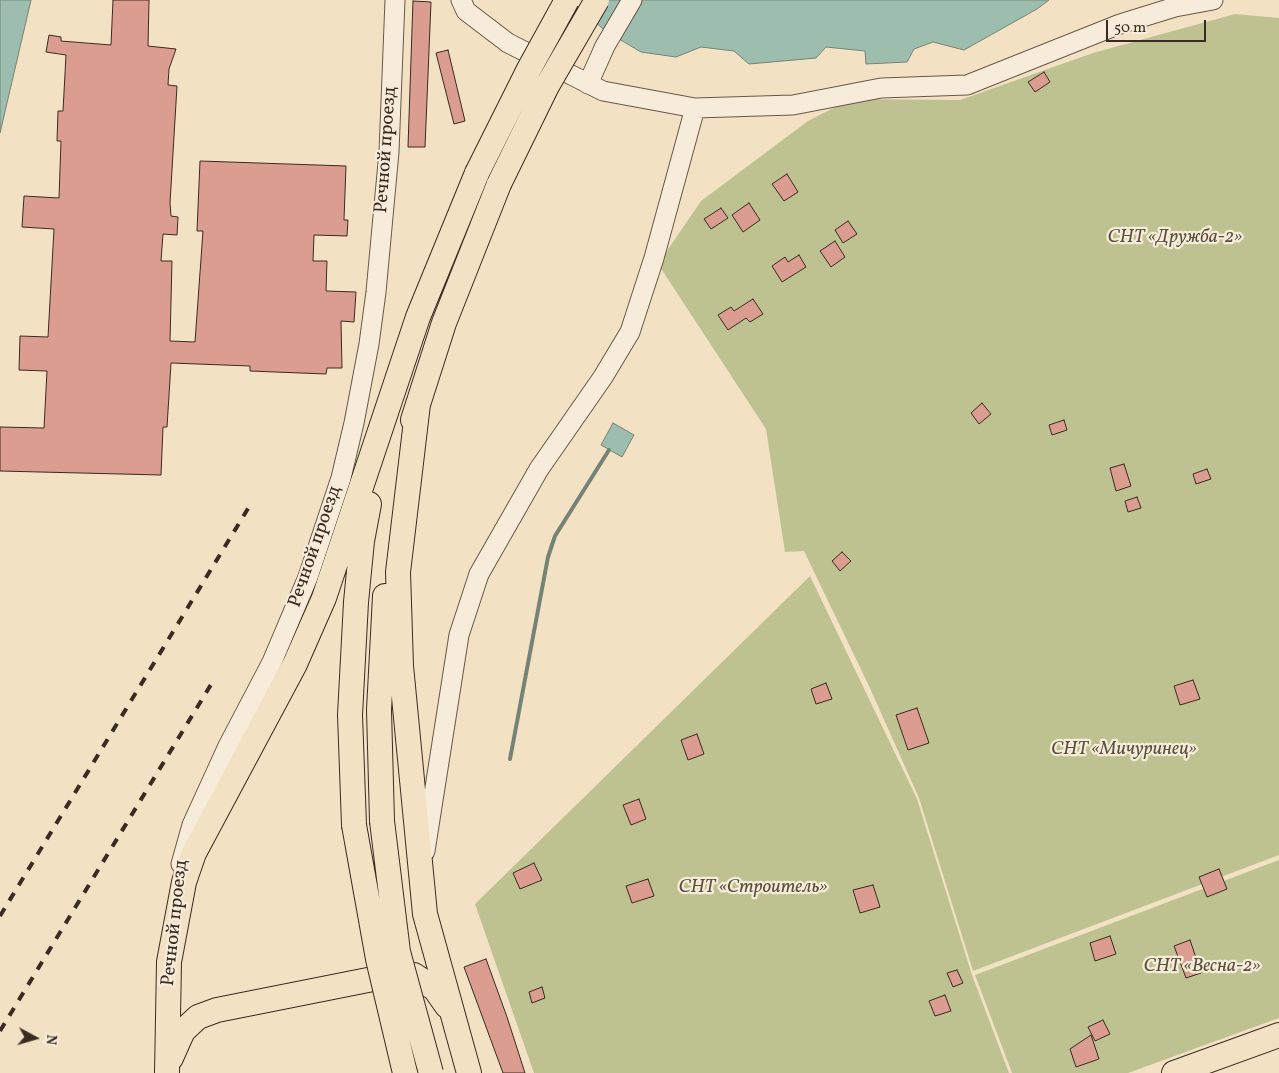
<!DOCTYPE html>
<html>
<head>
<meta charset="utf-8">
<style>
	body { margin:0 }
	#map { position:relative; width:1279px; height:1073px; overflow:hidden; background:#f3e1c4; font-family:Vollkorn,serif }
	canvas { display:block }
	.north { position:absolute; left:10px; top:1013px; width:50px; height:50px; -webkit-text-stroke:4px #f7ecd9; paint-order:stroke; rotate:96deg; font-size:14px; font-weight:700; line-height:20px; text-align:center; color:#392b21 }
	.north::after { content:''; display:block; margin:auto; width:18px; height:22px; background:#392b21; clip-path:polygon(50% 0,100% 100%,50% 72%,0 100%) }
	.scale { position:absolute; left:1106px; top:20px; width:100px; height:22px; box-sizing:border-box; border:2px solid #392b21; border-top:0; padding-left:6px; font-size:15px; line-height:18px; white-space:nowrap; color:#392b21; -webkit-text-stroke:4px #f7ecd9; paint-order:stroke }
</style>
</head>
<body>
<div id="map">
<canvas width="1279" height="1073"></canvas>
<div class="north">N</div>
<div class="scale">50 m</div>
</div>
<script>
const ctx = document.querySelector('canvas').getContext('2d');
ctx.lineJoin = 'round';
function paint(path, color) { ctx.fillStyle = color; ctx.fill(path, 'evenodd'); }
const toPath = rows => new Path2D(rows.map(r => 'M' + r).join(''));
function strokePath(path, color, width, dash) { ctx.strokeStyle = color; ctx.lineWidth = width; ctx.lineCap = dash ? 'butt' : 'round'; ctx.setLineDash(dash || []); ctx.stroke(path); }
function write(font, color, halo, rows, align = 'center') {
  ctx.font = font + ' Vollkorn,serif'; ctx.lineWidth = 4.5; ctx.setLineDash([]); ctx.textBaseline = 'middle'; ctx.strokeStyle = halo; ctx.fillStyle = color; for (const [text, x, y, turn = 0] of rows) {
    ctx.save(); ctx.translate(x, y); ctx.rotate((+turn || 0) * Math.PI / 180); ctx.textAlign = isNaN(turn) ? turn : align; if (halo) ctx.strokeText(text, 0, 0); ctx.fillText(text, 0, 0); ctx.restore();
  }
}
paint(toPath([
	[1235,14,1279,18,1279,855,973,971,919,798,869,686,804,551,785,552,766,429,658,264,701,201,808,121,851,99,960,100,1093,53],
	[810,576,917,799,972,975,1009,1073,534,1073,475,904],
	[1279,860,1279,1018,1128,1073,1012,1073,975,975]
]), '#bec291');
const water = toPath([
	[0,0,31,0,0,133,0,0],
	[583,0,1049,0,1037,9,964,50,933,42,914,49,907,62,866,64,865,51,826,47,816,58,749,64,734,51,701,47,676,57,641,52,604,30,589,16,583,0],
	[613,423,634,435,622,457,601,445,613,423]
]);
paint(water, '#9dbeae');
strokePath(water, '#758376', 1);
strokePath(toPath([
	[510,759,548,557,555,536,609,450]
]), '#758376', 4);
const building = toPath([
	[113,0,149,0,148,46,176,49,169,69,168,85,177,86,170,203,171,216,178,217,177,235,163,234,161,261,172,261,170,341,195,342,203,231,197,231,200,161,346,166,344,220,348,220,347,236,314,235,313,261,327,261,326,291,356,292,354,322,341,321,342,368,327,368,326,374,250,371,250,366,171,363,167,427,163,427,161,475,0,471,0,427,44,428,47,371,19,370,20,336,48,337,54,229,22,227,24,196,59,198,61,141,57,141,58,111,63,111,66,55,46,52,49,35,61,37,61,41,111,45,113,0],
	[413,1,431,2,425,147,408,147,413,1],
	[448,50,465,121,454,124,436,53,448,50],
	[1044,72,1050,82,1035,92,1028,82,1044,72],
	[787,174,798,192,784,201,772,184,787,174],
	[749,203,760,220,743,232,732,215,749,203],
	[721,208,728,218,711,229,704,219,721,208],
	[848,221,857,234,843,243,835,230,848,221],
	[835,241,845,257,831,267,820,251,835,241],
	[799,255,806,267,782,282,772,266,785,257,788,262,799,255],
	[753,299,763,314,750,322,746,318,728,330,718,315,731,307,734,311,753,299],
	[982,403,991,414,979,424,971,413,982,403],
	[1064,420,1067,430,1052,435,1049,425,1064,420],
	[1124,464,1131,486,1116,491,1110,468,1124,464],
	[1207,469,1211,479,1196,484,1193,474,1207,469],
	[1137,497,1141,508,1128,512,1125,501,1137,497],
	[842,552,851,561,840,571,832,561,842,552],
	[1193,680,1200,699,1180,705,1174,686,1193,680],
	[826,683,832,699,816,704,811,689,826,683],
	[917,708,929,743,908,750,896,715,917,708],
	[697,734,704,754,688,760,681,740,697,734],
	[639,799,646,819,631,825,623,805,639,799],
	[534,863,542,880,520,889,513,873,534,863],
	[1219,869,1227,889,1207,897,1199,877,1219,869],
	[648,879,654,896,632,903,626,886,648,879],
	[873,885,880,907,860,913,853,890,873,885],
	[1110,936,1116,954,1095,961,1090,943,1110,936],
	[1190,940,1201,973,1186,978,1174,946,1190,940],
	[486,959,507,1017,525,1073,503,1073,464,967,486,959],
	[957,970,963,983,953,987,947,973,957,970],
	[542,987,545,998,532,1003,529,992,542,987],
	[945,995,951,1011,935,1016,929,1001,945,995],
	[1103,1020,1110,1034,1095,1041,1088,1027,1103,1020],
	[1091,1035,1099,1059,1076,1067,1070,1049,1091,1035]
]);
paint(building, '#db9d8f');
strokePath(building, '#392b21', 1);
const minor = toPath([
	[461,0,466,11,508,43,603,91,695,108,793,105,881,88,967,85,1120,24,1175,7,1213,0],
	[588,84,605,46,632,0],
	[425,851,459,635,479,574,539,469,603,377,630,332,654,258,695,108],
	[181,864,192,825,228,746,272,662,308,577,341,478,354,423,369,344,376,292,389,152,395,0]
]);
const major = toPath([
	[418,404,398,572,401,666,425,914,469,1073],
	[413,420,444,323,499,184],
	[382,821,379,710,385,596],
	[354,825,350,715,356,602,362,541,369,504],
	[171,1058,183,1031,198,1017,217,1010,393,975,414,975,435,989,447,1006],
	[167,1073,169,962,184,882,194,853,295,664,324,598,418,317,477,173],
	[1174,1073,1279,1035]
]);
strokePath(minor, '#68584a', 21);
strokePath(major, '#392b21', 26);
strokePath(minor, '#f7ecd9', 19);
strokePath(major, '#f3e1c4', 24);
strokePath(toPath([
	[0,916,252,502],
	[0,1031,215,678]
]), '#392b21', 4, [9, 9]);
const majorBridge = toPath([
	[477,173,529,69,567,0],
	[499,184,547,86,597,0],
	[382,821,398,952,431,1073],
	[354,825,378,959,405,1073]
]);
strokePath(majorBridge, '#392b21', 26, []);
strokePath(majorBridge, '#f3e1c4', 24);
write('19px', '#392b21', '#f7ecd9', [
	["Речной проезд",387,150,-86],
	["Речной проезд",316,547,-71],
	["Речной проезд",176,923,-84]
]);
write('italic 19px', '#5a513d', '#f7ecd9', [
	["СНТ «Дружба-2»",1175,239],
	["СНТ «Мичуринец»",1124,751],
	["СНТ «Строитель»",753,889],
	["СНТ «Весна-2»",1202,968]
]);
</script>
</body>
</html>
